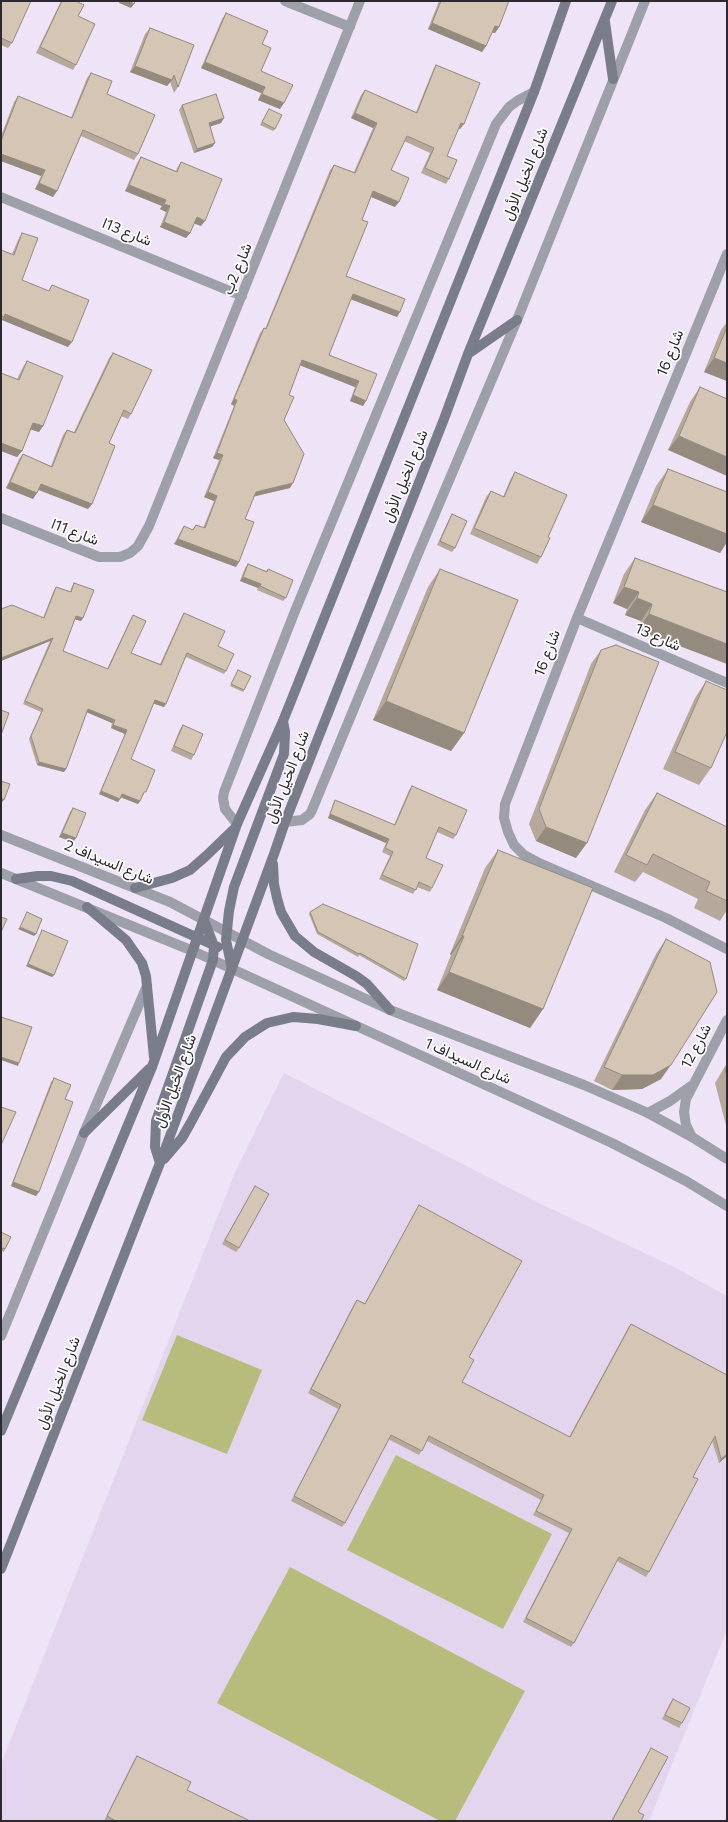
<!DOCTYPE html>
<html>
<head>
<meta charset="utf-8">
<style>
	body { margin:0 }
	#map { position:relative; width:728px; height:1822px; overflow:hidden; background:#eee3f7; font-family:Commissioner,sans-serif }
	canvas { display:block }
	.frame { position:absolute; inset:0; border:2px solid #2d2930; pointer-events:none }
</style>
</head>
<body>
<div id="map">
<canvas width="728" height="1822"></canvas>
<div class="frame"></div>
</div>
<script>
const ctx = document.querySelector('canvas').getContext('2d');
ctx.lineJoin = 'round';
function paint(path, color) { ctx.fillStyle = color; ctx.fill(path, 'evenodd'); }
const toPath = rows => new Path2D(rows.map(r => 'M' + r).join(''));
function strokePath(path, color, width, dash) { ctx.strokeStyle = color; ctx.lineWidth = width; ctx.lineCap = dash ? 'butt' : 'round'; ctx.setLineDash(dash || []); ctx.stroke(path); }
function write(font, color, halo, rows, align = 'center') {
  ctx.font = font + ' Commissioner,Vazirmatn,sans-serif'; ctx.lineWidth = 3.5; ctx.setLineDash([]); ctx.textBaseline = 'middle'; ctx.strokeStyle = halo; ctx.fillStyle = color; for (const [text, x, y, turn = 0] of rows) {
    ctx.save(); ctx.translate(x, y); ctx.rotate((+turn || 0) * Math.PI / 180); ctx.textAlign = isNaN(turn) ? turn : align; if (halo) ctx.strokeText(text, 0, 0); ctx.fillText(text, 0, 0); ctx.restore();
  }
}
paint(toPath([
	[284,1073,539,1203,676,1268,727,1296,727,1630,649,1821,1,1821,1,1764,236,1170]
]), '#e4d5ef');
paint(toPath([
	[177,1335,262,1370,227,1454,142,1420],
	[396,1455,552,1534,503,1629,347,1550],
	[290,1567,525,1691,455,1821,440,1821,217,1703]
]), '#b6bc7c');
strokePath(toPath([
	[285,1,350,27],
	[1,197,242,296],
	[727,254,577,618,505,804,504,818,508,832,514,845,524,855,537,862,666,918,727,949],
	[1,518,99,557,120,557,130,553,138,546,149,526,360,1],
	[577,618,727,683],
	[285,822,302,820,310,814,312,810,417,556,517,320,645,1],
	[237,824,225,809,223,798,224,792,295,611,496,124,509,107,517,101,534,92],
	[1,835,170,902,204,920],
	[1,873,193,951],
	[648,1113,670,1101,691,1086],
	[692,1137,686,1125,684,1112,686,1099,727,1020],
	[1,1336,84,1133,147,986]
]), '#9da0a8', 10);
strokePath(toPath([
	[204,920,268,954,390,1010,584,1085,648,1113,692,1137,727,1159],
	[193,951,612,1143,686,1181,727,1206]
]), '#9da0a8', 10);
strokePath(toPath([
	[605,22,613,79],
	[468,354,517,320],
	[273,864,274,884,277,898,281,912,295,936,314,952,356,976,367,984,390,1010],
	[16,879,38,876,51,876,72,881,218,947],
	[135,888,172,878,190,870,206,856,234,829],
	[87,907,126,940,142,963,146,976,154,1057],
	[232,969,226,940,229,911,234,887,284,754,285,732,283,721],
	[84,1133,149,1069],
	[164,1159,182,1138,190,1124,226,1057,245,1037,267,1023,293,1017,318,1019,356,1026],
	[160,1163,155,1147,156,1121,213,960,214,946,204,920],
	[1,1431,152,1067,237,824,283,721,534,92,566,1],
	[1,1569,160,1163,274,854,285,822,444,419,468,354,612,1]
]), '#787d89', 10);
paint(toPath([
	[1,1,12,43,8,48,1,45],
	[61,1,76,1,78,16,76,65,73,70,36,53],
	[439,1,509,1,499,27,495,33,492,32,486,46,482,52,428,29],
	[226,13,262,44,261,71,280,109,258,100,261,93,201,68,222,19],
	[150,28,194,45,178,87,174,93,170,82,167,86,130,72,145,34],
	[436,65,460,129,458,128,447,156,449,179,446,184,421,173,430,153,404,141,391,170,395,207,371,197,362,220,346,276,397,317,351,299,329,355,377,374,363,406,350,401,355,387,300,365,289,395,284,420,290,488,254,496,245,519,236,567,174,544,181,531,184,526,192,530,196,525,203,528,214,501,204,497,219,460,213,458,234,406,231,404,260,333,264,328,265,329,330,170,334,165,354,172,373,128,351,118,361,95,365,90,416,112,433,70],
	[91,73,107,94,138,154,134,160,81,136,57,191,53,197,35,189,41,176,1,161,1,136,14,102,18,96,71,118,87,78],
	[182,105,221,123,210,126,215,143,212,147,194,153,179,110],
	[269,109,275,129,273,131,260,125],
	[141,157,176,171,177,168,181,162,201,226,194,223,190,233,186,238,160,227,166,212,160,209,162,206,125,191,137,163],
	[22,233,22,280,48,291,52,285,68,347,2,320,1,321,1,250,12,254,19,238],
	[727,322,727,381,704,372,721,330],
	[113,353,131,414,128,419,121,416,109,443,92,504,88,509,38,490,33,499,6,488,19,459,23,454,51,466,63,435,67,430,74,432,109,358],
	[27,361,43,426,39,432,31,429,22,451,17,457,1,451,1,373,17,379,23,367],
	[700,387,727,399,668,450,690,402],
	[668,469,727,492,727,542,720,553,641,522,656,486],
	[515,472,548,537,541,557,537,564,470,534,486,497,491,491,503,497,511,478],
	[452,514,455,548,452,552,437,545,449,519],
	[635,558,727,592,637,630,641,621,625,615,627,609,613,603,624,574],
	[248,564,266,571,268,569,286,598,283,601,257,590,258,588,240,581,245,568],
	[440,569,464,733,451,751,373,720,428,587],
	[74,583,83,618,81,621,75,619,63,651,107,669,131,618,133,615,131,653,160,664,182,616,184,613,218,646,226,671,224,674,186,657,164,707,153,703,131,759,144,795,143,795,138,804,121,797,118,802,99,794,125,734,111,728,112,723,87,712,66,769,64,772,37,765,29,739,41,712,23,704,50,641,1,661,1,609,43,618,54,590,56,587,70,592,72,586],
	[601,650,576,858,536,841,529,824,591,664],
	[238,670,244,690,243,692,230,686],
	[706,681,711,768,699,785,663,769,695,698],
	[183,725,194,755,191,760,171,751,180,729],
	[412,786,456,835,453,839,437,832,426,858,432,888,430,892,417,887,413,894,379,879,390,856,382,852,386,843,328,818,333,804,335,800,394,825,409,790],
	[657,793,727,827,727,910,720,921,694,908,698,899,643,872,635,882,614,872,645,810],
	[73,808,76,838,73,842,59,837,70,812],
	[498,850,543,1009,530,1028,437,990,451,955,450,954,485,868],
	[310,912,406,979,404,981,359,955,358,957,317,934,309,914],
	[42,930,54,975,52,977,26,966,41,932],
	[666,939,661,1079,642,1089,612,1090,594,1081,656,954],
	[727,1063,727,1129,715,1083],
	[54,1078,36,1196,11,1186,51,1082],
	[255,1186,239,1248,236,1252,222,1244],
	[419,1205,469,1357,462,1382,569,1437,628,1328,631,1324,727,1375,727,1456,719,1463,712,1441,693,1477,649,1572,646,1577,617,1561,574,1643,571,1647,523,1622,569,1533,533,1515,541,1500,427,1441,419,1455,388,1439,345,1523,342,1527,291,1501,338,1409,308,1393,354,1304,357,1300,365,1303,416,1210],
	[1,1232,5,1249,4,1252,1,1251],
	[673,1699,682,1723,679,1728,662,1719,670,1703],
	[651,1748,638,1812,641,1821,611,1821,647,1755],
	[137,1756,187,1790,250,1821,104,1821,134,1760]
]), '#b6a99b');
paint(toPath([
	[120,1,128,1,134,4,131,8,119,3],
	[432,23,486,46,482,52,428,29],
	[495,26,499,27,495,33,491,32],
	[205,62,265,87,261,93,201,68],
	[135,66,172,80,167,86,130,72],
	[262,94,284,103,280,109,258,100],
	[355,113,377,123,373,128,351,118],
	[224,118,221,123,206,128,209,123],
	[461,123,464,124,460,129,457,128],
	[215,143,212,147,194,153,197,149],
	[1,154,45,170,41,176,1,161],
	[39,183,57,191,53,197,35,189],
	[129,185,166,200,162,206,125,191],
	[373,191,399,202,395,207,369,196],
	[164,204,170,206,166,212,160,209],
	[197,217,205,221,201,226,193,223],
	[164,222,190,233,186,238,160,227],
	[353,294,400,312,397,317,350,299],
	[5,314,72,342,68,347,2,320],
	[714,358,727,363,727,381,704,372],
	[302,360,359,381,355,387,299,365],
	[353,395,366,401,363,406,350,401],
	[234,399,237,400,234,406,231,404],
	[33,423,43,426,39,432,29,429],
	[679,436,727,457,727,476,668,450],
	[1,443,22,451,17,457,1,451],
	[217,453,223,455,219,460,213,458],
	[10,482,37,493,33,499,6,488],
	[293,483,290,488,252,497,256,492],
	[41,484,92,504,88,509,37,489],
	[208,492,217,496,214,501,204,497],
	[653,505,727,534,727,542,720,553,641,522],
	[178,539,239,562,236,567,174,544],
	[243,577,261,584,258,588,240,581],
	[624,587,639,592,627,609,613,603],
	[637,598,652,604,641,621,625,615],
	[649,614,727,644,727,664,637,630],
	[76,616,83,618,81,621,74,619],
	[53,638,50,641,1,661,1,658],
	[155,700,166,704,164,707,152,703],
	[386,701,464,733,451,751,373,720],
	[88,709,115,720,112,723,86,712],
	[113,725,127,730,125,734,111,728],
	[39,762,66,769,64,772,37,765],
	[101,791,120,799,118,802,99,794],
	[122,794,140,801,138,804,120,797],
	[1,798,4,800,2,802,1,801],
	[330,814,389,839,386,843,328,818],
	[546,827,587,843,576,858,536,841],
	[62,833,76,838,73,842,59,837],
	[20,927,36,934,34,936,18,929],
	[462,936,464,936,451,955,450,954],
	[28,964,54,975,52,977,26,966],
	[449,972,543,1009,530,1028,437,990],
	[1,1057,19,1063,18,1066,1,1060],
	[671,1065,661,1079,642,1089,612,1090,622,1075],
	[13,1182,39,1192,36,1196,11,1186],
	[727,1454,727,1456,719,1463,721,1459]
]), '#948a7e');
const building = toPath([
	[1,1,31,1,12,43,1,38,1,1],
	[62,1,76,1,84,5,78,16,95,24,76,65,40,47,62,1],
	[128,1,135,1,134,4,128,1],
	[441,1,509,1,499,27,495,26,486,46,432,23,441,1],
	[226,13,268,31,262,44,271,48,261,71,293,85,284,103,262,94,265,87,205,62,226,13],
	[150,28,194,45,178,87,174,75,172,80,135,66,150,28],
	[436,65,480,83,464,124,461,123,447,156,457,160,449,179,425,168,434,148,407,136,391,170,409,178,399,202,373,191,362,220,368,222,346,276,405,299,400,312,353,294,329,355,377,374,366,401,353,395,359,381,302,360,289,395,294,397,284,420,304,454,293,483,256,492,245,519,254,522,239,562,178,539,184,526,193,530,196,525,205,528,217,496,208,492,223,455,217,453,237,400,234,399,264,328,266,329,334,165,355,173,377,123,355,113,365,90,417,113,436,65],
	[91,73,112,81,107,94,155,115,138,154,83,130,57,191,39,183,45,170,1,154,1,141,18,96,72,118,91,73],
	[216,94,224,118,209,123,215,143,197,149,182,105,216,94],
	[269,109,282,115,275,129,262,122,269,109],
	[141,157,177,172,181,162,222,179,205,221,197,217,190,233,164,222,170,206,164,204,166,200,129,185,141,157],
	[22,233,38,238,22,280,49,291,52,285,89,300,72,342,5,314,4,317,1,316,1,250,14,255,22,233],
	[727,327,727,363,714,358,727,327],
	[113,353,152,370,131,414,124,410,109,443,115,446,92,504,41,484,37,493,10,482,23,454,52,467,67,430,75,433,113,353],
	[27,361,63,376,43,426,33,423,22,451,1,443,1,373,19,380,27,361],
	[700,387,727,399,727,457,679,436,700,387],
	[668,469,727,492,727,534,653,505,668,469],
	[515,472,567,495,548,537,550,538,541,557,474,528,491,491,504,497,515,472],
	[452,514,467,521,455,548,440,541,452,514],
	[635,558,727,592,727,644,649,614,652,604,637,598,639,592,624,587,635,558],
	[248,564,267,572,268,569,293,580,286,598,260,586,261,584,243,577,248,564],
	[440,569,518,600,464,733,386,701,440,569],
	[74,583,94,590,83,618,76,616,63,651,108,669,133,615,146,621,131,653,161,665,184,613,225,631,218,646,234,654,226,671,187,653,166,704,155,700,131,759,155,770,146,792,144,792,140,801,122,794,120,799,101,791,127,730,113,725,115,720,88,709,66,769,39,762,31,736,43,709,25,701,53,638,1,658,1,609,12,605,44,618,56,587,71,592,74,583],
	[616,645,659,662,587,843,546,827,539,809,601,650,616,645],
	[238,670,251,676,244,690,231,684,238,670],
	[706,681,727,690,727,732,711,768,675,752,706,681],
	[1,710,9,713,1,735,1,710],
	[183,725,203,734,194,755,174,746,183,725],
	[1,781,10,784,4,800,1,798,1,781],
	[412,786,467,810,456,835,439,827,426,858,443,865,432,888,419,882,416,890,382,875,393,852,385,848,389,839,330,814,335,800,395,825,412,786],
	[657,793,727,827,727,901,706,891,710,882,653,854,647,865,626,855,657,793],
	[73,808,86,813,76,838,62,833,73,808],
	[498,850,593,888,543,1009,449,972,464,936,462,936,498,850],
	[323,904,418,944,406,979,360,953,359,954,318,932,310,912,323,904],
	[27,912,42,919,36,934,20,927,27,912],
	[1,917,7,919,1,932,1,917],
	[42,930,68,941,54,975,28,964,42,930],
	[666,939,710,962,717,992,671,1065,653,1075,622,1075,604,1067,666,939],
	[1,1017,32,1027,19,1063,1,1057,1,1017],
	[727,1066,727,1076,725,1069,727,1066],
	[54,1078,71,1085,65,1099,73,1102,39,1192,13,1182,54,1078],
	[1,1107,16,1112,1,1145,1,1107],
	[255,1186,269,1194,239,1248,225,1240,255,1186],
	[419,1205,522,1261,469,1357,474,1360,462,1382,570,1437,631,1324,727,1375,727,1454,721,1459,715,1436,693,1477,698,1479,649,1572,619,1557,574,1643,526,1618,572,1529,536,1511,544,1495,429,1436,422,1451,391,1435,345,1523,294,1496,341,1405,311,1389,357,1300,365,1304,419,1205],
	[1,1232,11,1237,5,1249,3,1248,1,1251,1,1232],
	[673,1699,690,1708,682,1723,665,1715,673,1699],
	[651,1748,668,1757,638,1812,644,1815,641,1821,612,1821,651,1748],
	[137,1756,191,1782,187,1790,250,1821,116,1821,107,1816,137,1756]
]);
paint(building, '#d4c5b4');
strokePath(building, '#948a7e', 1);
write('15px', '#2d2930', '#fff', [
	["شارع الخيل الأول",525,174,-68],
	["شارع 13ا",127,232,22],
	["شارع 2ب",237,269,-68],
	["شارع 16",670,353,-68],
	["شارع الخيل الأول",405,476,-68],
	["شارع 11ا",75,532,21],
	["شارع 13",658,637,24],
	["شارع 16",547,653,-69],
	["شارع الخيل الأول",287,777,-69],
	["شارع السيداف 2",109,862,22],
	["شارع 12",696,1046,-62],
	["شارع السيداف 1",468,1061,24],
	["شارع الخيل الأول",175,1081,-70],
	["شارع الخيل الأول",58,1383,-69]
]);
</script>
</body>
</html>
